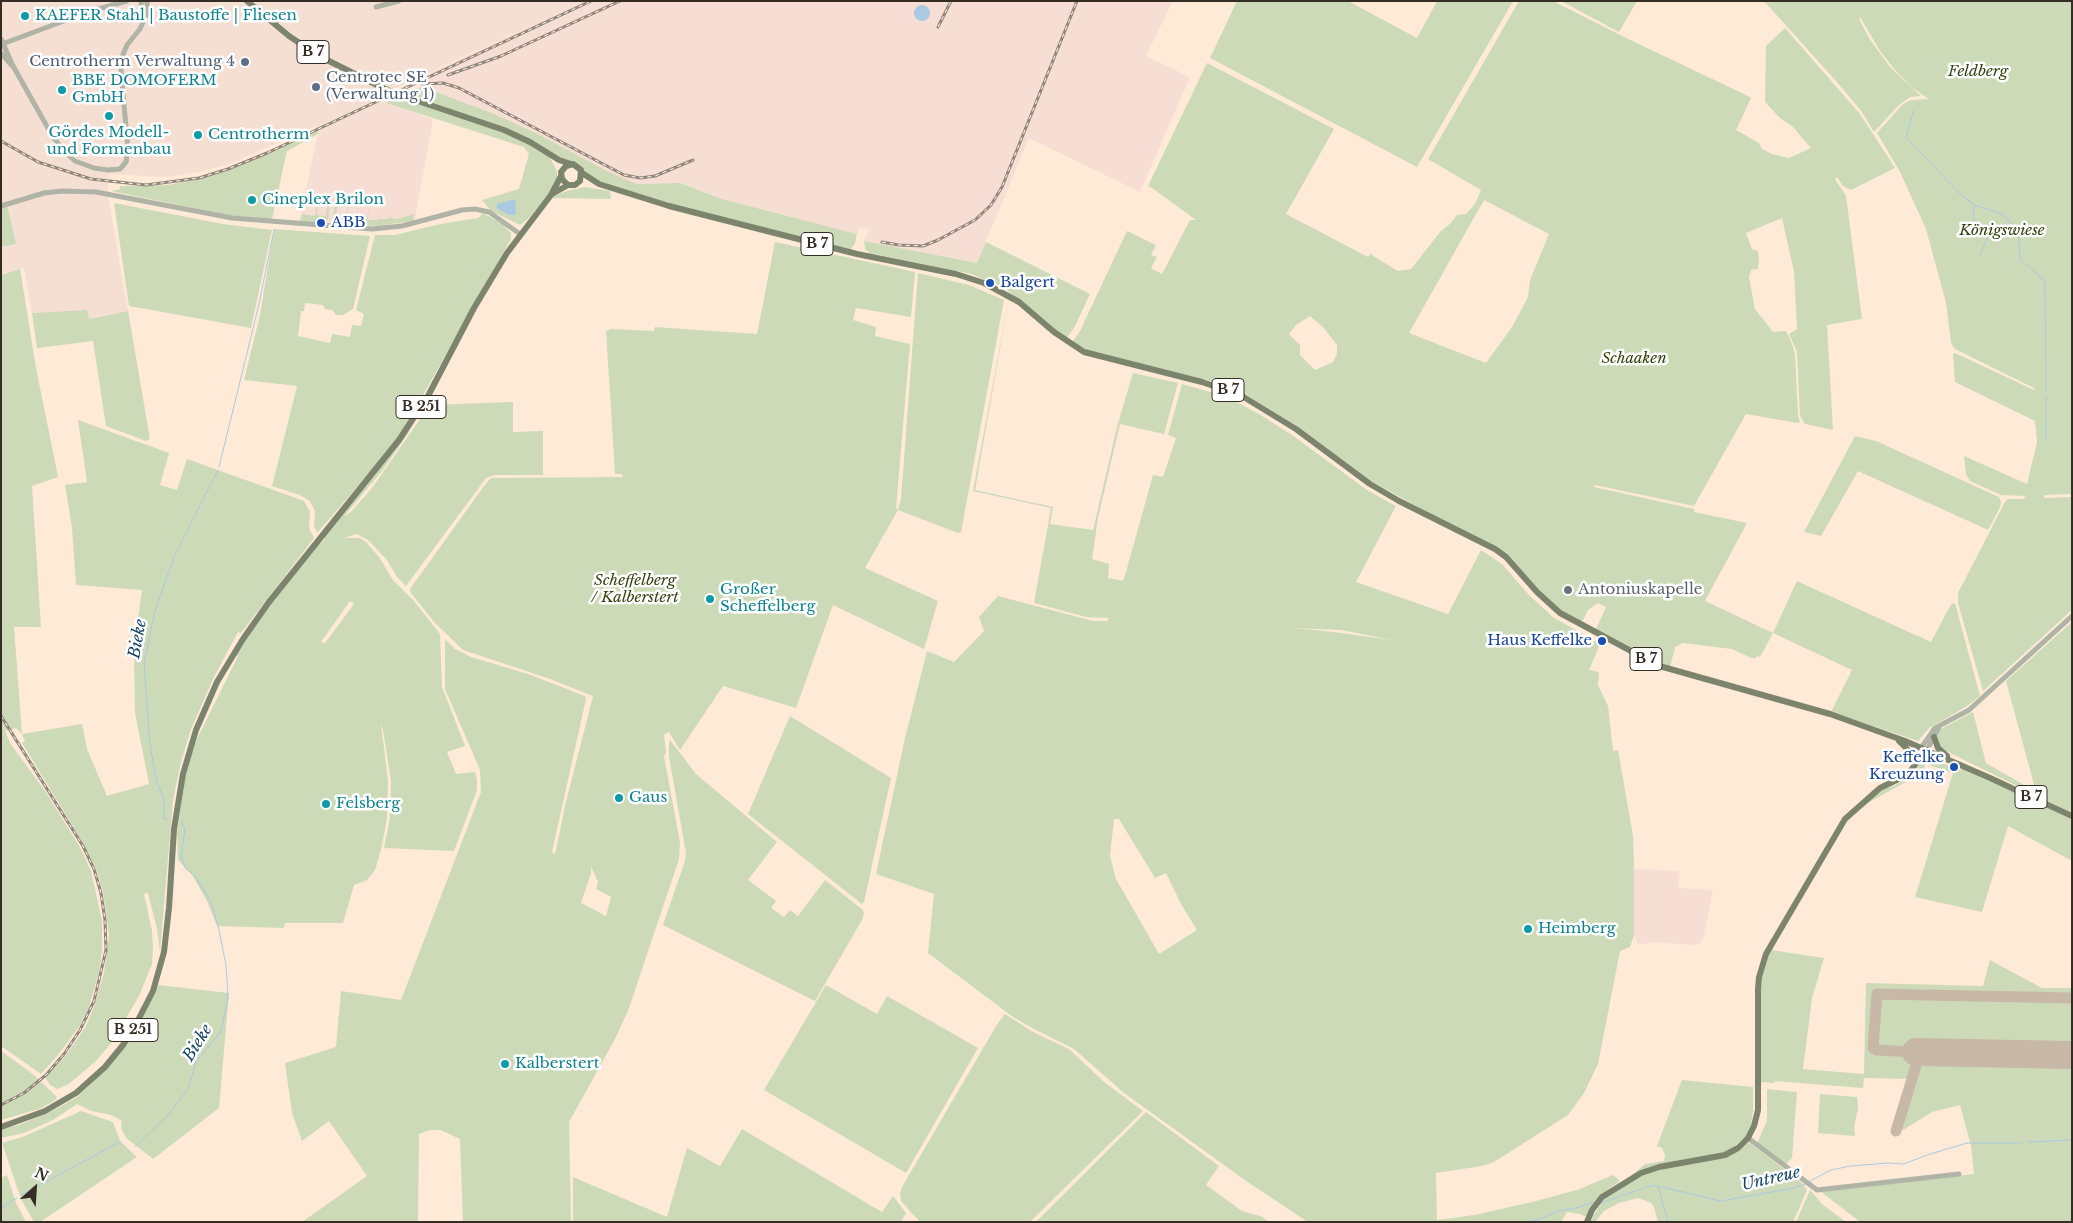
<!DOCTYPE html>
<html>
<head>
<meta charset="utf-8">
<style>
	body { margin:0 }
	#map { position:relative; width:2073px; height:1223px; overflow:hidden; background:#feead7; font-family:"Libre Baskerville",serif }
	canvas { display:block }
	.frame { position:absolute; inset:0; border:2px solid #352c23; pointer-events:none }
	.north { position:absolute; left:10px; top:1163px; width:50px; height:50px; -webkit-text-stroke:4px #fff; paint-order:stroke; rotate:26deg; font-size:14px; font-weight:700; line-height:20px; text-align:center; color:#352c23 }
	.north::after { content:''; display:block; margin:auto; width:18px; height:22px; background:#352c23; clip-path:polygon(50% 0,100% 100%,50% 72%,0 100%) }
</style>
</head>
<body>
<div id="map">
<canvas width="2073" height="1223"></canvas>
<div class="frame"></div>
<div class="north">N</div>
</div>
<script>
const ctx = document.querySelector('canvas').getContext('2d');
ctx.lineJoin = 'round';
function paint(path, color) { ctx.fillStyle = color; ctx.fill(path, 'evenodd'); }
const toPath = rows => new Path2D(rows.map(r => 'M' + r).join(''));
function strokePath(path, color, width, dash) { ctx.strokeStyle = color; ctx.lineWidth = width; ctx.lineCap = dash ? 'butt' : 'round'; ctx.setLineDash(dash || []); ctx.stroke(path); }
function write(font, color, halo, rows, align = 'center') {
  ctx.font = font + ' "Libre Baskerville",serif'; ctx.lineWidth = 5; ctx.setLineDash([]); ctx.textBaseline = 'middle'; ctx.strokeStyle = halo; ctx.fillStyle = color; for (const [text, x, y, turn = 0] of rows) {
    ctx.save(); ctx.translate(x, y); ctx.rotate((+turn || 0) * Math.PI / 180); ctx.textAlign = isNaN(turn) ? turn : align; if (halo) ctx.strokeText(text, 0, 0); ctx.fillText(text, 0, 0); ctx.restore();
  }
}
paint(toPath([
	[1,1,582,1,398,87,386,103,318,134,315,126,232,163,199,172,166,177,108,174,108,196,128,311,88,319,87,310,32,313,24,268,1,275,1,247,16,244,1,207]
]), '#f5dfd3');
paint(toPath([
	[582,1,1173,1,1146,56,1190,77,1140,192,1029,138,977,263,864,241,869,230,865,228,860,227,857,234,722,199,680,183,637,184,609,172,536,133,492,113,431,90,426,75],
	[386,103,433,119,415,219,383,224,335,223,299,220,318,134],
	[1634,869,1680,871,1678,888,1713,890,1703,939,1699,944,1692,945,1654,942,1638,945,1634,935]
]), '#f7ded5');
paint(toPath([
	[1237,1,1348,1,1417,38,1437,1,1513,1,1417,167,1210,58],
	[1519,1,1553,1,1624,37,1748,96,1751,98,1736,130,1759,143,1762,149,1772,154,1789,158,1811,148,1793,127,1779,117,1765,102,1766,46,1785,28,1860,114,1895,168,1851,190,1843,186,1837,177,1835,179,1846,196,1862,319,1827,325,1833,430,1805,424,1800,416,1797,352,1789,334,1797,329,1794,272,1782,218,1746,233,1752,249,1758,251,1759,259,1758,269,1751,270,1749,277,1755,309,1773,332,1786,331,1792,344,1795,354,1798,416,1800,422,1798,423,1746,414,1694,506,1595,485,1594,487,1694,509,1694,512,1747,523,1705,601,1773,633,1797,581,1931,642,1949,608,1952,604,1955,603,1980,696,1967,706,1929,728,1918,741,1831,712,1852,670,1773,633,1760,657,1757,656,1756,658,1751,658,1732,649,1683,643,1675,647,1670,667,1596,629,1606,607,1598,603,1588,610,1582,622,1570,617,1547,601,1510,558,1373,482,1299,427,1247,395,1206,380,1093,353,1072,343,1080,331,1127,231,1156,245,1151,255,1157,257,1151,268,1162,274,1190,220,1196,220,1152,188,1148,186,1207,63,1334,129,1286,214,1368,257,1371,253,1373,256,1398,271,1411,269,1440,232,1451,223,1457,215,1466,214,1475,204,1481,190,1428,159],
	[1484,200,1549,234,1530,280,1528,297,1512,327,1486,363,1409,333],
	[1310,316,1324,328,1337,345,1337,354,1333,362,1315,370,1300,355,1300,345,1289,334,1296,325],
	[1561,1,1637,1,1619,32],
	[1764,1,2072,1,2072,494,2045,495,2044,498,2072,497,2072,610,1983,691,1958,603,1958,593,2005,502,2008,499,2024,499,2025,496,2001,495,1970,481,1966,474,1964,456,2027,484,2037,442,2035,421,1955,382,1953,354,1955,353,2034,390,2034,388,1955,349,1951,343,1946,303,1926,229,1900,172,1877,133,1902,105,1911,100,1929,99,1913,88,1895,70,1880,51,1860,17,1859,19,1869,38,1890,67,1921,96,1910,97,1899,105,1874,132,1862,112,1836,81],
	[428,85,431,90,492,113,536,133,609,172,637,184,680,183,722,199,857,234,855,244,850,250,672,204,596,180,535,142,404,92],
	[393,94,505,133,533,145,549,156,557,171,557,178,549,193,530,217,520,225,491,211,482,200,519,189,529,154,524,147,386,103],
	[317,130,318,134,287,151,272,219,232,216,111,191,120,189,120,186,168,185,214,175,242,165],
	[585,187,610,191,611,199,550,198,567,191],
	[318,200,317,215,326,216,328,202,330,203,328,219,321,223,300,222,302,214,315,216],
	[114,203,223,224,272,230,251,328,129,306],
	[338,203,336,217,345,218,348,205,347,218,356,219,358,207,357,219,367,219,369,209,368,220,378,220,380,211,379,219,389,219,390,213,391,218,397,219,414,214,413,221,378,226,341,225,333,219,335,205],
	[7,205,16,244,1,247,1,207],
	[483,213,502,224,511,233,511,239,405,427,385,455,317,533,314,526,315,511,310,501,300,495,272,486,297,386,244,380,260,315,274,229,370,236,353,309,343,315,336,315,332,310,325,309,323,305,305,303,304,311,301,311,298,336,330,343,332,334,350,337,352,325,361,326,364,314,356,310,375,235,395,235,440,224,478,218],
	[864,241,977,263,986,242,1090,294,1074,328,1066,339,1009,292,1006,288,971,274,870,253,865,249],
	[775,242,915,272,911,317,856,308,853,320,876,327,875,336,910,344,896,508,898,510,901,499,918,273,969,285,1004,300,961,532,958,533,898,510,865,568,938,601,924,649,833,605,796,708,723,686,680,750,669,732,664,734,666,753,664,756,680,843,679,859,628,1011,614,1041,569,1122,571,1222,463,1222,460,1139,441,1130,430,1130,419,1134,418,1222,302,1222,367,1176,329,1121,302,1141,292,1113,285,1063,336,1047,341,991,401,1000,481,792,480,770,445,689,445,639,455,649,471,657,528,674,585,696,586,699,552,852,555,854,566,802,593,696,550,679,463,650,435,623,411,593,410,589,484,486,491,478,623,477,622,474,615,474,606,331,611,329,654,331,655,327,757,334],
	[591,866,598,882,596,889,611,897,606,916,581,903,591,873],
	[20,269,36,368,58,477,32,486,41,627,14,627,22,734,82,724,87,749,107,796,149,784,135,713,134,649,142,590,76,585,72,528,65,485,87,482,78,420,169,453,160,485,177,490,187,459,304,501,310,512,309,528,314,538,241,633,238,632,214,677,191,729,181,762,173,800,160,952,157,929,148,893,144,894,152,931,153,947,152,964,139,996,112,1042,97,1060,69,1084,57,1089,50,1085,45,1077,66,1055,85,1028,94,1007,104,973,109,935,103,892,96,868,82,841,22,743,25,741,22,734,16,728,5,731,10,743,45,791,80,847,91,871,102,921,102,951,99,972,89,1007,80,1025,58,1055,41,1074,1,1046,1,275],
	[1008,303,975,490,1053,507,1050,524,1093,530,1118,423,1133,373,1178,383,1164,434,1120,424,1098,518,1092,559,1109,564,1108,578,1123,581,1113,612,1126,572,1153,475,1163,477,1176,438,1168,435,1182,384,1225,396,1259,414,1292,435,1367,490,1396,506,1356,582,1448,614,1481,550,1502,564,1529,595,1553,617,1600,644,1589,670,1599,672,1598,685,1608,706,1613,751,1618,750,1633,836,1634,869,1634,935,1630,947,1620,951,1598,1064,1584,1093,1568,1115,1494,1162,1482,1166,1436,1173,1437,1220,1474,1215,1532,1202,1577,1190,1613,1175,1620,1181,1607,1190,1587,1217,1580,1214,1567,1212,1561,1222,1308,1222,1249,1183,1124,1093,1074,1049,1034,1029,1013,1017,928,953,934,894,876,874,905,738,927,651,954,662,984,631,979,617,998,596,1093,621,1107,621,1109,618,1086,617,1034,603,1051,508,973,491],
	[1293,628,1341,630,1392,640,1334,632],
	[1114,819,1119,819,1155,878,1166,873,1181,904,1197,930,1159,954,1116,879,1110,856],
	[87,310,89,319,128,311,150,439,146,441,106,426,93,341,37,348,32,313],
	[513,402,513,432,543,431,543,475,495,475,486,478,406,586,397,577,387,560,368,540,357,534,344,538,360,538,366,542,379,557,393,580,414,601,440,634,442,687,465,746,447,752,456,774,475,772,477,780,477,790,454,851,384,848,390,818,391,781,383,730,381,724,388,780,387,818,381,850,375,870,367,880,354,885,343,923,285,923,284,928,217,926,207,901,193,876,178,860,177,833,186,771,196,741,238,656,235,655,258,619,313,550,324,540,326,534,411,424,409,432,382,471,344,516,351,512,372,488,430,405],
	[350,601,354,604,325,643,321,642],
	[1855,436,1876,441,1999,497,2001,502,2000,507,1988,530,1858,471,1821,536,1804,532],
	[2072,622,2072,813,1940,748,1937,736,1939,730,1973,712,1986,763,2036,792,2006,681],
	[790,716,891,778,864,902,862,904,748,814],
	[670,740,696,774,777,842,748,880,776,901,771,908,784,917,790,910,798,916,825,880,863,910,864,914,862,920,815,1001,663,925,685,861,686,853,669,757,669,743],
	[1925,758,1931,758,1956,769,1964,770,2072,818,2072,861,2008,826,1982,912,1915,897,1953,773,1926,764,1920,774,1859,808,1883,789,1894,786,1910,777],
	[1771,950,1824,958,1812,998,1803,1069,1864,1074,1866,983,1983,986,1990,960,2042,988,2072,988,2072,1222,1860,1222,1820,1191,1974,1174,1971,1146,1960,1105,1932,1112,1903,1130,1899,1126,1913,1079,1864,1078,1863,1088,1775,1081,1774,1083,1760,1082,1759,998,1764,963],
	[158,985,229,993,219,1108,153,1159,126,1138,121,1128,122,1121,111,1115,91,1111,77,1104,53,1120,24,1133,1,1138,1,1129,19,1125,58,1108,77,1097,92,1083,129,1041,141,1021],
	[826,985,877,1014,887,996,978,1048,906,1173,764,1090],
	[1005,1014,1033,1032,1069,1049,1104,1082,1143,1111,1030,1222,920,1222,901,1201,900,1193,902,1187,998,1023],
	[1,1051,34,1075,57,1097,54,1101,39,1109,1,1120],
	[1682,1080,1753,1087,1753,1111,1750,1129,1745,1137,1719,1159,1734,1153,1746,1143,1750,1143,1802,1183,1807,1190,1793,1222,1658,1222,1654,1207,1651,1203,1638,1198,1619,1203,1604,1211,1595,1222,1590,1222,1603,1200,1645,1164,1664,1161,1665,1155,1662,1148,1657,1146],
	[1767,1089,1797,1092,1792,1158,1786,1164,1757,1143,1767,1121],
	[1820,1094,1857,1097,1858,1108,1854,1127,1855,1136,1818,1133],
	[81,1111,113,1122,120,1141,137,1157,40,1222,34,1222,21,1199,2,1143,25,1136],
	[1146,1112,1219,1166,1206,1185,1242,1211,1263,1217,1268,1222,1036,1222],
	[742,1129,882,1212,893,1196,906,1213,901,1222,573,1222,573,1177,667,1217,687,1148,720,1166],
	[7,1175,16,1203,26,1222,1,1222,1,1178],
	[1810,1190,1822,1204,1846,1222,1796,1222]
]), '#cddab8');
paint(toPath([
	'914 13a8 8 0 1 1 16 0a8 8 0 1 1-16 0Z',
	[515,199,516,211,515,215,509,215,497,208,497,204]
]), '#aac9e2');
strokePath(toPath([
	[1914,110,1906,137,1957,191,1974,205,2002,214,2018,230,2020,259,2045,281,2046,390],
	[1974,206,1973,218,1989,235,1980,255],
	[2046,396,2046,441],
	[219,467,259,304,274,230],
	[168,819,164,819,164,799,157,783,150,745,144,663,155,611,174,557,218,470],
	[2029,1142,2072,1140],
	[135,1147,168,1115,188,1089,196,1062,221,1031,228,997,226,965,218,925,210,900,194,875,185,868,181,856,185,829,181,822],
	[1810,1181,1831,1170,1850,1166,1888,1163,1904,1164,1927,1155,1967,1143,2022,1143],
	[1658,1186,1668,1222],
	[21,1195,120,1142],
	[1601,1203,1653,1185,1721,1201,1794,1188,1805,1184],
	[1,1208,17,1198],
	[1527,1222,1540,1219,1559,1211,1580,1207,1594,1202]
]), '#aac9e2', 1);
strokePath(toPath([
	[1916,1052,1877,1050,1873,1048,1877,994,2072,998],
	[1896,1131,1919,1056,1928,1052]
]), '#c8b8a7', 11);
strokePath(toPath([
	[1916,1052,2072,1055]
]), '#c8b8a7', 28);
strokePath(toPath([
	[141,1,143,21],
	[376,7,399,1],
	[1,39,13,66,53,137,65,152,75,161,94,168,108,170,120,169,126,162,128,149,121,71,122,57,127,45,140,29,147,13,147,1],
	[2,44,91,11,127,1],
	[1,53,12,66],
	[1,206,44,193,62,191,96,192,232,218,372,229,402,226,462,210,475,209,489,212,520,234],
	[1921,748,1935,728,1969,710,2072,616],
	[1927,750,1939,727],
	[1748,1138,1817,1190,1959,1174]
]), '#b0b4a7', 5);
strokePath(toPath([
	[247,1,289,36,319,56,385,89],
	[406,97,504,130,530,142,559,160,571,164],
	[582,173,599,184,669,206,857,254,956,274,984,283,1019,302,1054,332,1084,352,1202,382,1242,396,1296,429,1370,484,1399,501,1495,549,1506,557,1537,592,1560,613,1648,660,1663,667,1830,714,1905,741,1990,778,2072,816],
	[552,194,568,185,575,185,580,181,581,170,573,164,566,166,561,172,562,179,568,185],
	[1934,737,1938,748,1947,756],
	[1899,741,1909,751,1915,760],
	[1,1127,45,1111,76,1093,105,1067,123,1045,135,1026,153,991,164,952,169,908,174,829,183,774,196,730,217,682,243,639,269,602,399,440,428,396,474,308,507,253,551,195,561,176],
	[1587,1222,1592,1210,1602,1197,1641,1173,1659,1167,1725,1155,1738,1148,1748,1138,1754,1126,1758,1110,1758,989,1759,977,1766,954,1845,819,1880,788,1907,775,1927,750]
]), '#7d846d', 6);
const rail = toPath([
	[938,27,951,1],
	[448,75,501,56,620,1],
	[422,84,443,83,459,88,624,175,640,178,655,176,693,160],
	[1,141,38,162,91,179,146,185,199,178,228,169,267,153,591,1],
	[882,242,899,245,923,246,938,240,975,220,991,205,1002,187,1077,1],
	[1,716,83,846,94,869,101,893,105,920,106,950,94,1001,80,1030,64,1054,46,1075,24,1093,1,1105]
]);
strokePath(rail, '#938577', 3);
strokePath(rail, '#fff', 1, [4]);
strokePath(toPath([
	[385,89,406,97]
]), '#7d846d', 6);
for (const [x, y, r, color] of [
	[25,16,5,"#0f9aa8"],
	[245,62,5,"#5c6f8a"],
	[316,87,5,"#5c6f8a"],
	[62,90,5,"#0f9aa8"],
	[109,116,5,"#0f9aa8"],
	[198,135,5,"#0f9aa8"],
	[252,200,5,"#0f9aa8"],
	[321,223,5,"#1a4fb4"],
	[990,283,5,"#1a4fb4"],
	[1568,590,5,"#6b7280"],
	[710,599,5,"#0f9aa8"],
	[1602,641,5,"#1a4fb4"],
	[1954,767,5,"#1a4fb4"],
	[619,798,5,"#0f9aa8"],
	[326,804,5,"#0f9aa8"],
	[1528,929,5,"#0f9aa8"],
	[505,1064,5,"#0f9aa8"]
]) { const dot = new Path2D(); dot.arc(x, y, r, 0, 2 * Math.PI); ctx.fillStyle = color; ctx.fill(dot); strokePath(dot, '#fff', 2); }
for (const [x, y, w] of [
	[313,52,32],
	[817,244,32],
	[1228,390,32],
	[421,407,50],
	[1646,659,32],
	[2031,797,32],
	[133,1030,50]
]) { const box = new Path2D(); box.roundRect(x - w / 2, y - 11.5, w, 23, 4); ctx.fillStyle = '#fff'; ctx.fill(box); strokePath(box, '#352c23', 1); }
write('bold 14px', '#352c23', null, [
	["B 7",313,52],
	["B 7",817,244],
	["B 7",1228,390],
	["B 251",421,407],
	["B 7",1646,659],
	["B 7",2031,797],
	["B 251",133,1030]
]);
write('15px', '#0d838f', '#fff', [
	["KAEFER Stahl | Baustoffe | Fliesen",35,16],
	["BBE DOMOFERM",72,81],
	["GmbH",72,98],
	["Gördes Modell-",109,133,"center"],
	["und Formenbau",109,150,"center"],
	["Centrotherm",208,135],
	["Cineplex Brilon",262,200],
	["Großer",720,590],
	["Scheffelberg",720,607],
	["Gaus",629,798],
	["Felsberg",336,804],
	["Heimberg",1538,929],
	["Kalberstert",515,1064]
], 'left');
write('15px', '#4e5e75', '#fff', [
	["Centrotherm Verwaltung 4",235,62],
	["Centrotec SE",326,78,"left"],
	["(Verwaltung 1)",326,95,"left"]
], 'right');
write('italic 15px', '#33420c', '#fff', [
	["Feldberg",1978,72],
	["Königswiese",2002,231],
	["Schaaken",1634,359],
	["Scheffelberg",635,581],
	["/ Kalberstert",635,598]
]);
write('15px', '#164399', '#fff', [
	["ABB",331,223],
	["Balgert",1000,283],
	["Haus Keffelke",1592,641,"right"],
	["Keffelke",1944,758,"right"],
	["Kreuzung",1944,775,"right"]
], 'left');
write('15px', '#5b616d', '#fff', [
	["Antoniuskapelle",1578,590]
], 'left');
write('italic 16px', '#104365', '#fff', [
	["Bieke",138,639,-80],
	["Bieke",198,1043,-58],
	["Untreue",1771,1179,-13]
]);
</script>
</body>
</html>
